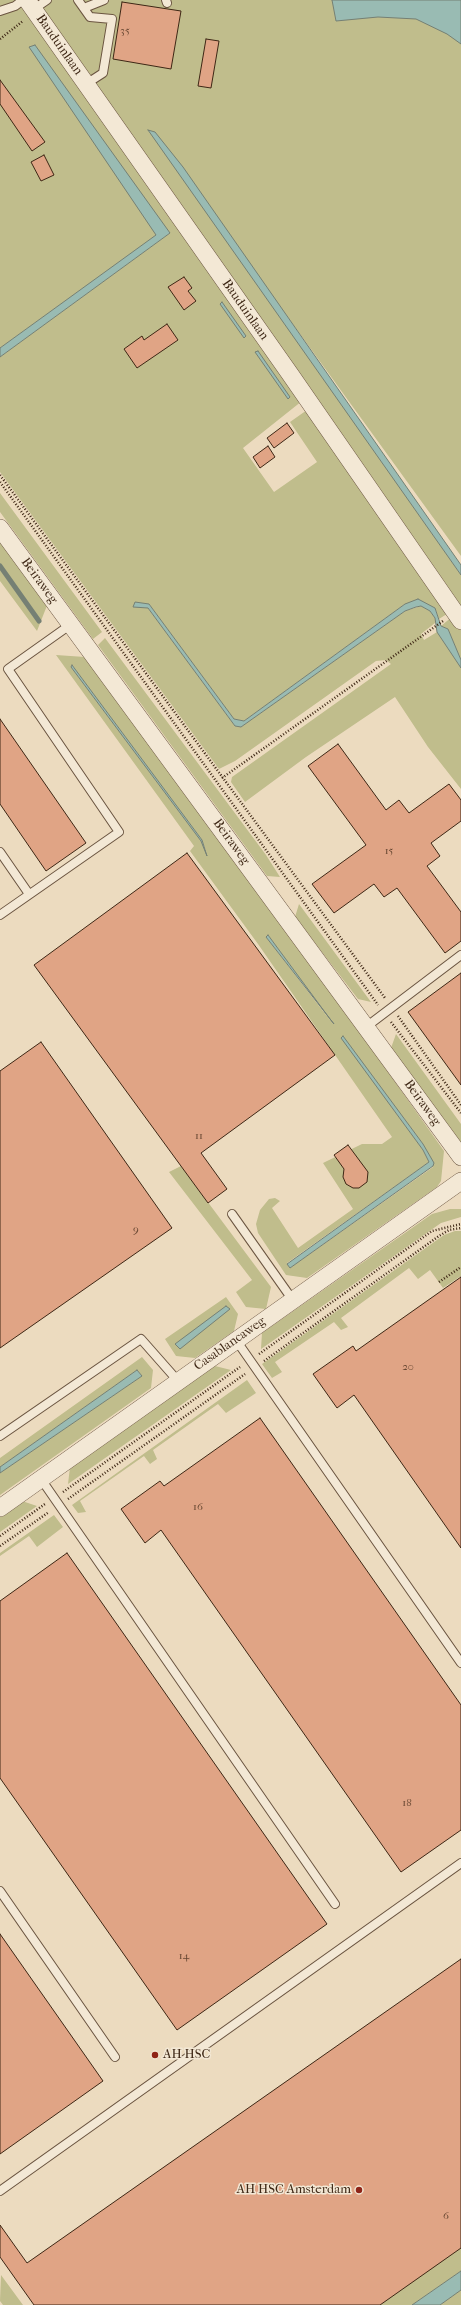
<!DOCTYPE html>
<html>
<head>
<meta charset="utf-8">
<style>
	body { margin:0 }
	canvas { display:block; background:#ecdbbf }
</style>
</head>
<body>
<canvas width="461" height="2305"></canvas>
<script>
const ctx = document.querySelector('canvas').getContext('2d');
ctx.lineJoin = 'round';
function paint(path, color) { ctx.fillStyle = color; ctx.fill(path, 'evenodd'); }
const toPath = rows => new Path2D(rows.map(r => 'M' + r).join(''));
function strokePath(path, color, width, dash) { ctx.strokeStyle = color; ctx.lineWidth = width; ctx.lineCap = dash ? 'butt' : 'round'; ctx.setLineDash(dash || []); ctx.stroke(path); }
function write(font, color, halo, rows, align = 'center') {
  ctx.font = font + ' "IM FELL French Canon",serif'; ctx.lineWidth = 3; ctx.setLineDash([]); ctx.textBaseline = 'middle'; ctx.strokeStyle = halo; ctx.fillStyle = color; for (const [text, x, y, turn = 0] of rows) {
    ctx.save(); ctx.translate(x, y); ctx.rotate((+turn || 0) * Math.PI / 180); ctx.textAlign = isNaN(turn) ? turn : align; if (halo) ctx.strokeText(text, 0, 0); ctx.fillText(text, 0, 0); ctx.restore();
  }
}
paint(toPath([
	[0,0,461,0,461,556,205,203,202,205,461,575,461,609,450,612,439,619,435,608,405,604,244,721,234,719,149,604,133,606,148,608,235,726,241,727,405,611,421,606,430,611,435,618,435,623,421,634,424,640,437,632,461,668,461,789,428,747,395,697,306,757,245,802,231,782,232,777,391,664,386,660,376,661,235,761,219,769,0,472,0,357,170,233,157,235,0,348],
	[302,401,307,410,290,422,317,462,274,492,243,448],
	[0,493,102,632,93,639,0,512],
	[0,539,48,603,37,631,0,581],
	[453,616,461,628,461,660,448,629,441,626],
	[105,638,266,855,280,877,267,876,98,645],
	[56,655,85,657,349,1017,444,1151,441,1181,437,1187,307,1278,286,1275,258,1233,256,1224,260,1210,269,1199,275,1198,280,1201,272,1208,298,1248,353,1209,323,1163,362,1144,382,1144,392,1137,258,944,190,851,194,846],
	[72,665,202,840,207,854,201,841,71,667],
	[268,935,333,1024,266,937],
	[343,1037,423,1144,433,1163,433,1167,290,1268,287,1263,429,1162,423,1150,342,1038],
	[299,904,371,1002,358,999,295,917],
	[396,1034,461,1124,461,1143,391,1048],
	[181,1166,271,1287,266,1309,246,1307,236,1292,252,1280,169,1172],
	[450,1209,461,1209,461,1217,441,1223,261,1349,262,1333,432,1214],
	[455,1231,461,1231,461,1276,443,1288,430,1270,418,1279,409,1268,341,1318,348,1327,341,1330,334,1322,275,1362,282,1372,272,1378,262,1364,444,1235],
	[226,1297,238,1314,234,1331,195,1358,176,1356,165,1339],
	[142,1357,153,1370,151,1388,0,1495,0,1473,142,1376,137,1370,0,1467,0,1458],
	[215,1366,231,1370,68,1484,70,1467],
	[247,1380,256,1393,226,1413,218,1404,153,1450,157,1459,150,1464,144,1456,80,1501,86,1512,78,1513,72,1505],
	[22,1501,37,1506,0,1532,0,1517],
	[54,1515,63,1527,37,1547,29,1536,0,1556,0,1553],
	[461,2245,461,2271,412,2305,374,2305],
	[1,2275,23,2305,3,2305,0,2301],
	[461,2290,461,2305,440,2305]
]), '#c0bd8c');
const water = toPath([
	[332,0,461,0,461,44,447,34,416,19,378,17,336,21,332,0],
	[35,45,170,233,0,357,0,348,156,235,29,47,35,45],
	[148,130,155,132,183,167,461,565,461,575,148,130],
	[222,302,246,336,244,338,220,304,222,302],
	[258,351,290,397,288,399,255,352,258,351],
	[418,599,435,608,441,626,448,629,461,660,461,668,437,632,435,618,430,611,421,606,416,607,405,611,241,727,235,726,148,608,133,607,135,602,149,604,234,719,244,721,405,604,418,599],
	[72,665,202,840,207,856,201,841,71,667,72,665],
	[268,935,330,1019,334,1024,266,937,268,935],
	[343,1036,423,1144,434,1163,433,1166,290,1268,287,1264,429,1162,423,1150,341,1038,343,1036],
	[226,1306,230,1309,180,1349,175,1344,226,1306],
	[137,1370,142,1376,0,1473,0,1467,137,1370],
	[461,2271,461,2290,440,2305,412,2305,461,2271]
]);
paint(water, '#99bbb3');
strokePath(water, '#758074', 1);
strokePath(toPath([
	[0,566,39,621]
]), '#758074', 5);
const building = toPath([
	[122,2,181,11,171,69,113,59,122,2],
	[206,39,219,41,211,88,198,86,206,39],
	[0,80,45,142,32,151,0,104,0,80],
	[44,155,54,175,41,181,31,162,44,155],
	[184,277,192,288,188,291,196,301,184,310,168,287,184,277],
	[167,324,178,340,137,368,124,349,142,336,144,340,167,324],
	[287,423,294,433,274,448,267,438,287,423],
	[268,446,275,457,260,468,253,457,268,446],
	[0,719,86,843,46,871,0,804,0,719],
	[338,744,386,810,399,800,409,813,449,784,461,800,461,821,431,843,440,856,427,866,461,912,461,941,445,953,397,888,384,897,374,884,334,913,312,884,366,845,308,766,338,744],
	[187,853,335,1055,201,1153,227,1189,208,1203,34,965,187,853],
	[461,973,461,1085,408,1012,461,973],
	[41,1042,172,1228,0,1348,0,1071,41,1042],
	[348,1145,368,1172,367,1182,359,1188,353,1188,346,1184,343,1177,344,1169,334,1155,348,1145],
	[461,1277,461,1548,354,1395,337,1408,313,1374,353,1346,356,1351,461,1277],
	[260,1418,461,1705,461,1830,401,1872,161,1530,145,1543,121,1509,160,1481,164,1486,260,1418],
	[67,1553,327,1924,177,2030,0,1778,0,1601,67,1553],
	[0,1934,103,2081,0,2154,0,1934],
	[461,1959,461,2248,380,2305,34,2305,0,2257,0,2225,27,2263,461,1959]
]);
paint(building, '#e0a485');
strokePath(building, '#3e2715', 1);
const lane = toPath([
	[78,0,90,17,112,19,103,73,86,84],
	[166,0,167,3],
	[84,8,104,0],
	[34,9,47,0],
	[0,11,15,6,23,0],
	[0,852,29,894],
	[0,915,119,832,8,669,70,625],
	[366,1027,461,955],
	[232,1214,292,1299],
	[236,1340,461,1663],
	[0,1436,141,1339,178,1381],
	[41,1479,335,1904],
	[0,1891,115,2057],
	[0,2191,461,1863]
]);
const street = toPath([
	[27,0,290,374,461,621],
	[0,528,461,1157],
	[0,1508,461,1181]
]);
strokePath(lane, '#6a5440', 10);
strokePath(street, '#6a5440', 18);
strokePath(toPath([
	[0,39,23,21],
	[0,475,385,998],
	[0,482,378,1005],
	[222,778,443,621],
	[398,1016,461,1105],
	[391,1022,461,1113],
	[439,1282,461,1267],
	[259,1354,432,1231,461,1224],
	[264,1361,439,1236,449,1230,461,1228],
	[63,1492,240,1367],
	[68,1499,245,1374],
	[0,1536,45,1504],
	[0,1546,49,1512]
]), '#3e2715', 2.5, [1, 2]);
strokePath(lane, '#f3e8d5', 8);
strokePath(street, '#f3e8d5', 17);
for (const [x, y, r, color] of [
	[155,2055,4,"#8f2418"],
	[359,2190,4,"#8f2418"]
]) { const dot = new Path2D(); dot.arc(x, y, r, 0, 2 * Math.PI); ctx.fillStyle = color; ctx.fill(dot); strokePath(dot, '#f3e8d5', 1.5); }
write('11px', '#664631', null, [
	["35",125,31],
	["15",389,851],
	["11",199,1136],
	["9",136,1230],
	["20",408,1367],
	["16",198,1507],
	["18",407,1803],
	["14",184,1956],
	["6",446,2216]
]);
write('13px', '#3e2715', '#f3e8d5', [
	["Bauduinlaan",59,45,55],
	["Bauduinlaan",245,310,55],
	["Beiraweg",39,581,54],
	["Beiraweg",231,842,54],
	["Beiraweg",422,1103,54],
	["Casablancaweg",230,1344,-35]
]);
write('13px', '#3e2715', '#f3e8d5', [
	["AH HSC",163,2055],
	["AH HSC Amsterdam",351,2190,"right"]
], 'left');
</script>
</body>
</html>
